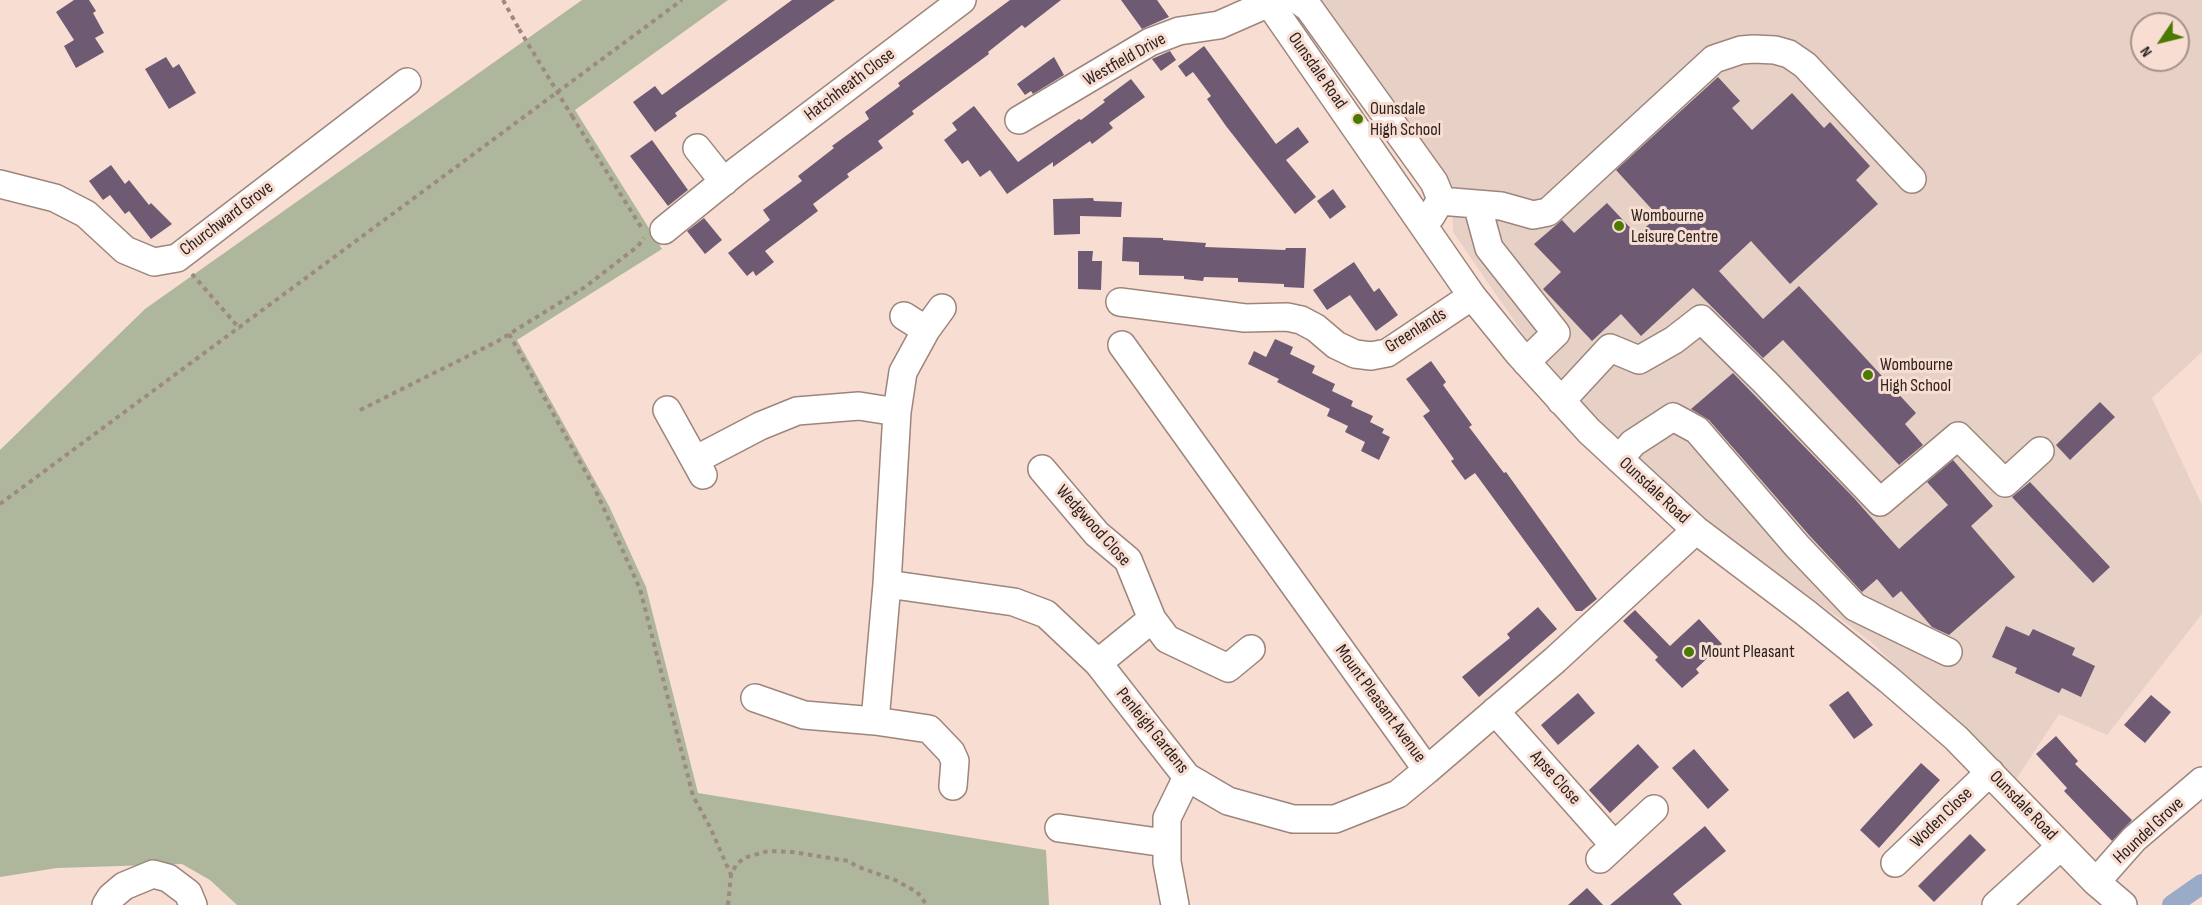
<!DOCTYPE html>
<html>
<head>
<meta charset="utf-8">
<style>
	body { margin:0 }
	#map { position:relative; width:2202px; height:905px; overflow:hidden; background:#f8ddd2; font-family:"Sofia Sans Condensed",sans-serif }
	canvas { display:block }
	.north { position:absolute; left:2130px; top:12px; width:60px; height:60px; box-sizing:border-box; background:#f8ddd2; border:2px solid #a6928a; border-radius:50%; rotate:235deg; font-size:16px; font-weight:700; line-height:24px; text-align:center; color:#2c221e }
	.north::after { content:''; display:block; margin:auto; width:21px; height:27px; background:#4b7a01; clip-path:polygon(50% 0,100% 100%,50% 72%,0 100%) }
</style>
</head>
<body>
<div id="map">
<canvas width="2202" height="905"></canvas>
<div class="north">N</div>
</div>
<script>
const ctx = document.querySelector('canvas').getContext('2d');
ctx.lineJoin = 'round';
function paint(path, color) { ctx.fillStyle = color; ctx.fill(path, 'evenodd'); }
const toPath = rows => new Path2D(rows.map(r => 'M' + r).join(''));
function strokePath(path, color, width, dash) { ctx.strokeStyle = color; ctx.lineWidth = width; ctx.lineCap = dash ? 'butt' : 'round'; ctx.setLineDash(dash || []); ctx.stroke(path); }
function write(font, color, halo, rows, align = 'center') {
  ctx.font = font + ' "Sofia Sans Condensed",sans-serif'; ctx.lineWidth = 6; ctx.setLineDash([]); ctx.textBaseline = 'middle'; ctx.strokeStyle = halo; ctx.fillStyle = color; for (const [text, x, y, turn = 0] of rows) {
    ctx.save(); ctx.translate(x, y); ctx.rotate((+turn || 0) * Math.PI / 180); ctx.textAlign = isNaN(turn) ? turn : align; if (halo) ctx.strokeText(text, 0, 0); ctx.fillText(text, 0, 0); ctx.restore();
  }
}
paint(toPath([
	[1315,0,2202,0,2202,352,2152,398,2202,505,2202,614,2107,735,2059,714,2015,781,1870,641,1702,517,1603,426,1524,335,1453,232,1452,184],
	[2142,24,2178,24,2178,60,2142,60]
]), '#e7d0c6');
paint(toPath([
	[582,0,728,0,575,110,662,249,517,340,609,506,646,587,698,793,1046,850,1049,905,237,905,210,880,182,864,57,868,0,877,0,450,145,309]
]), '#aeb79b');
strokePath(toPath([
	[2172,905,2202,884]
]), '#99abc6', 20);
paint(toPath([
	[74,0,89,0,96,11,93,13,104,33,95,38,104,52,76,68,64,46,74,40,56,12],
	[792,0,835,0,675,113,677,116,655,132,633,102,655,86,662,95],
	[1010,0,1061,0,1025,28,1022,25,988,52,989,54,912,111,914,114,878,141,883,148,847,174,849,177,813,204,818,211,765,251,774,262,756,276,753,271,747,276,728,253,770,220,763,210,802,181,798,176,834,148,832,146,869,119,865,112,900,86,898,83],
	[1121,0,1157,0,1169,17,1142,29],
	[1204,46,1276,144,1298,127,1309,142,1286,160,1316,197,1295,214,1226,126,1207,99,1211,96,1193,72,1186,77,1178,66],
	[1170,51,1176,60,1161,71,1152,59],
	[166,57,173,68,179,64,196,93,169,109,145,69],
	[1054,57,1064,75,1033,94,1031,91,1025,95,1017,84],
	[1718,77,1740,101,1732,108,1752,130,1792,93,1824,128,1830,122,1870,166,1856,180,1878,204,1790,284,1751,241,1719,271,1763,319,1799,286,1916,413,1905,424,1923,445,1899,465,1783,340,1763,358,1693,288,1641,336,1621,314,1592,341,1543,289,1561,272,1534,244,1562,220,1574,233,1607,203,1637,235,1658,216,1616,170],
	[1131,79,1145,97,1109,123,1113,128,1092,144,1090,141,1053,167,1053,162,1007,194,990,170,980,177,968,160,962,164,944,140,957,130,952,123,974,106,1018,162,1079,119,1081,120,1105,102,1103,100],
	[652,140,688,190,668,206,630,156],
	[111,165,125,184,129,180,149,205,151,203,172,224,151,239,129,211,125,214,110,195,103,200,89,181],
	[1333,189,1346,207,1330,219,1317,201],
	[1093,198,1094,201,1122,202,1121,217,1080,216,1080,234,1054,235,1053,199],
	[704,218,722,240,705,254,687,231],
	[1123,237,1163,238,1163,240,1206,243,1205,247,1285,250,1286,248,1306,248,1304,288,1284,287,1284,284,1238,282,1238,278,1204,277,1203,281,1184,279,1184,276,1139,275,1139,262,1122,261],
	[1078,251,1093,251,1092,261,1102,261,1101,290,1078,289],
	[1354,262,1374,292,1379,288,1398,315,1376,331,1350,295,1327,310,1313,290],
	[1275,339,1293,347,1290,354,1315,366,1312,373,1335,384,1332,391,1353,401,1351,406,1373,416,1370,422,1384,429,1382,433,1390,437,1379,460,1361,451,1365,442,1345,432,1348,426,1327,416,1330,409,1277,382,1279,379,1248,364,1254,351,1266,357],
	[1431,361,1446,382,1443,385,1472,425,1469,427,1504,473,1506,472,1597,599,1582,611,1576,611,1475,473,1465,480,1451,461,1454,459,1423,416,1430,411,1406,379],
	[1733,373,1854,498,1899,549,1948,505,1927,482,1953,460,1993,506,1971,526,2015,577,1949,635,1932,627,1901,591,1893,598,1877,579,1862,592,1809,535,1709,420,1691,409],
	[2100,402,2115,417,2070,460,2056,445],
	[2030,482,2110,567,2093,583,2012,497],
	[1538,607,1557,629,1479,697,1462,677,1510,638,1507,634],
	[1635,610,1670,646,1699,619,1722,644,1696,669,1699,673,1682,688,1655,660,1658,657,1623,621],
	[2006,626,2029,636,2033,629,2075,648,2072,655,2095,666,2081,697,2062,688,2059,693,2015,673,2017,668,1992,657],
	[1848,691,1873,725,1854,739,1829,705],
	[1578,693,1595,713,1558,745,1541,725],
	[2151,695,2171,712,2145,743,2124,725],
	[2056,736,2078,761,2075,764,2132,820,2112,841,2064,791,2067,788,2036,754],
	[1638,744,1659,767,1610,813,1589,790],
	[1694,749,1729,790,1708,809,1672,768],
	[1921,763,1940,780,1879,848,1860,830],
	[1705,826,1726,851,1673,894,1682,905,1610,905],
	[1970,834,1986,850,1934,902,1918,886],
	[1587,888,1603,905,1568,905]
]), '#6e5a72');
const minor = toPath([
	[1267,0,1472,296,1519,354,1589,431,1696,530,1806,613,1889,680,1956,738,2096,882,2123,905],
	[1298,0,1309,8,1434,182,1439,194,1440,201,1431,216],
	[1019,120,1150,42,1179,31,1219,25,1276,0],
	[697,148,724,182],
	[0,184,55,198,86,214,125,250,154,262,177,258,407,82],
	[1440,201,1501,206,1533,215,1548,212,1714,59,1741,50,1754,49,1775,50,1789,54,1805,65,1912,179],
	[1477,204,1489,248,1556,333,1526,362],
	[664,230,738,170,962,0],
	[1120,302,1245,318,1287,317,1301,320,1316,328,1336,345,1355,354,1371,356,1387,353,1402,343,1472,296],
	[904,316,926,330],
	[1122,345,1427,770,1555,660,1696,530],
	[1561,401,1610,348,1639,360,1674,340,1701,319,1765,382,1880,502,1958,436,2005,483,2040,451],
	[667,410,703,475],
	[1619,459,1633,443,1673,417,1697,430,1797,546,1855,607,1948,652],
	[695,460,760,426,797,411,859,406,897,412],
	[1042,469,1097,534,1128,560,1152,619,1167,639,1228,668,1251,649],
	[887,584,1014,602,1046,614,1098,663,1187,777,1228,801,1293,819,1335,819,1398,794,1427,770],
	[1098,663,1152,619],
	[755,698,804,715,875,721,929,729,951,752,955,761,953,786],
	[1495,711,1614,845],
	[875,721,887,584,897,412,903,372,926,330,942,308],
	[1059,828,1165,843],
	[1600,859,1654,809],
	[1895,863,1990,772],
	[2096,882,2134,839,2202,781],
	[106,905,111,897,124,886,153,874,168,878,188,893,193,905],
	[1175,905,1167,862,1167,818,1187,777],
	[1996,905,2061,846]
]);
strokePath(minor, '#9d857b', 30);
strokePath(toPath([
	[503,0,519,29],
	[572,116,641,227],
	[192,274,240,329],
	[509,334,595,489,640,589,693,796,710,827,731,875],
	[360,410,498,341,585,287,638,246,644,238],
	[0,504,682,0],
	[728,905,731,875,736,865,744,858,768,851,792,852,849,861,856,866,895,880,917,892,927,905]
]), '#9d8982', 4, [4.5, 4.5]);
strokePath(minor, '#fff', 27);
strokePath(toPath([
	[519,29,572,116]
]), '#9d8982', 4, [4.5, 4.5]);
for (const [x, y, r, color] of [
	[1358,119,6,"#4b7a01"],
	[1619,226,6,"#4b7a01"],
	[1868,375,6,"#4b7a01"],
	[1689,652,6,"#4b7a01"]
]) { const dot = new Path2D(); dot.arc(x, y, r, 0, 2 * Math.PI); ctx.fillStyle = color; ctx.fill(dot); strokePath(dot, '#f8ddd2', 2); }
write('18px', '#2c221e', '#f8ddd2', [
	["Westfield Drive",1125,60,-29],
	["Ounsdale Road",1317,71,55],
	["Hatchheath Close",850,85,-37],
	["Churchward Grove",227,219,-37],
	["Greenlands",1416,331,-32],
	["Ounsdale Road",1654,491,43],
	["Wedgwood Close",1093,526,48],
	["Mount Pleasant Avenue",1380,704,54],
	["Penleigh Gardens",1152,731,51],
	["Apse Close",1555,778,48],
	["Ounsdale Road",2023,806,46],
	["Woden Close",1942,818,-44],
	["Houndel Grove",2149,831,-43]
]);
write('18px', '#2c221e', '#f8ddd2', [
	["Ounsdale",1370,109],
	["High School",1370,130],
	["Wombourne",1631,216],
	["Leisure Centre",1631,237],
	["Wombourne",1880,365],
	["High School",1880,386],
	["Mount Pleasant",1701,652]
], 'left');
</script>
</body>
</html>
